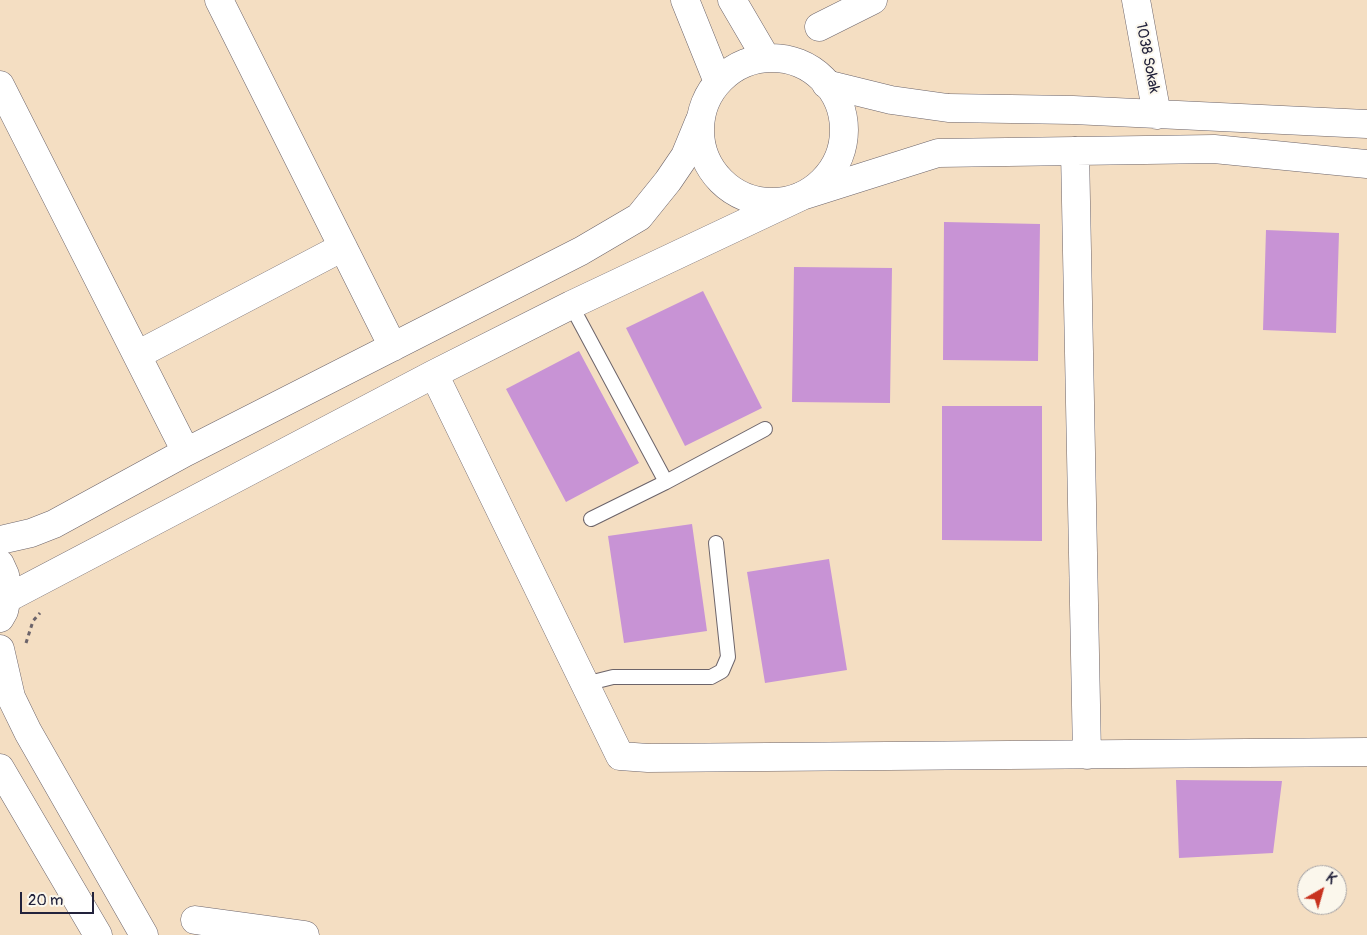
<!DOCTYPE html>
<html>
<head>
<meta charset="utf-8">
<style>
	body { margin:0 }
	#map { position:relative; width:1367px; height:935px; overflow:hidden; background:#f4dec2; font-family:Pangolin,sans-serif }
	canvas { display:block }
	.north { position:absolute; left:1297px; top:865px; width:50px; height:50px; box-sizing:border-box; background:#fbf7ec; border:1px solid #a4a2a5; border-radius:50%; rotate:38deg; font-size:14px; font-weight:700; line-height:20px; text-align:center; color:#22223b }
	.north::after { content:''; display:block; margin:auto; width:18px; height:22px; background:#c8321e; clip-path:polygon(50% 0,100% 100%,50% 72%,0 100%) }
	.scale { position:absolute; left:20px; top:892px; width:74px; height:22px; box-sizing:border-box; border:2px solid #22223b; border-top:0; padding-left:6px; font-size:15px; line-height:18px; white-space:nowrap; color:#22223b; -webkit-text-stroke:4px #fbf7ec; paint-order:stroke }
</style>
</head>
<body>
<div id="map">
<canvas width="1367" height="935"></canvas>
<div class="north">K</div>
<div class="scale">20 m</div>
</div>
<script>
const ctx = document.querySelector('canvas').getContext('2d');
ctx.lineJoin = 'round';
function paint(path, color) { ctx.fillStyle = color; ctx.fill(path, 'evenodd'); }
const toPath = rows => new Path2D(rows.map(r => 'M' + r).join(''));
function strokePath(path, color, width, dash) { ctx.strokeStyle = color; ctx.lineWidth = width; ctx.lineCap = dash ? 'butt' : 'round'; ctx.setLineDash(dash || []); ctx.stroke(path); }
function write(font, color, halo, rows, align = 'center') {
  ctx.font = font + ' Pangolin,sans-serif'; ctx.lineWidth = 4; ctx.setLineDash([]); ctx.textBaseline = 'middle'; ctx.strokeStyle = halo; ctx.fillStyle = color; for (const [text, x, y, turn = 0] of rows) {
    ctx.save(); ctx.translate(x, y); ctx.rotate((+turn || 0) * Math.PI / 180); ctx.textAlign = isNaN(turn) ? turn : align; if (halo) ctx.strokeText(text, 0, 0); ctx.fillText(text, 0, 0); ctx.restore();
  }
}
paint(toPath([
	[944,222,1040,224,1038,361,943,360],
	[1266,230,1339,233,1336,333,1263,330],
	[794,267,892,268,890,403,792,402],
	[703,291,762,408,685,446,626,328],
	[579,351,639,463,566,502,506,389],
	[942,406,1042,406,1042,541,942,540],
	[692,524,707,631,624,643,608,536],
	[829,559,847,670,765,683,747,572],
	[1176,780,1282,781,1273,853,1179,858]
]), '#c893d5');
const service = toPath([
	[571,305,666,482],
	[591,519,666,482,765,429],
	[585,684,613,677,711,677,722,671,728,657,716,543]
]);
const minor = toPath([
	[219,0,393,347],
	[1136,0,1157,115],
	[819,27,873,0],
	[826,84,891,100,948,108,1073,110,1367,124],
	[0,85,186,452],
	[1075,151,1087,755],
	[137,355,343,247],
	[434,374,620,756,648,758,1367,752],
	[0,540,31,533,54,524,186,452,581,251,639,217,668,181,685,156,699,122],
	[0,564,5,575,8,593,4,611,0,618],
	[6,599,434,374,571,305,802,196,938,153,1214,149,1367,164],
	[0,649,11,697,28,732,144,935],
	[0,768,98,935],
	[195,920,305,935]
]);
const tertiary = toPath([
	[685,0,718,82],
	[732,0,766,58],
	'700 130a72 72 0 1 1 144 0a72 72 0 1 1-144 0Z'
]);
strokePath(service, '#6c646a', 16);
strokePath(minor, '#6c646a', 29);
strokePath(tertiary, '#6c646a', 29);
strokePath(toPath([
	[26,643,33,621,40,613]
]), '#6c646a', 3, [4, 4]);
strokePath(service, '#fff', 14);
strokePath(minor, '#fff', 28);
strokePath(tertiary, '#fff', 28);
write('15px', '#22223b', '#fbf7ec', [
	["1038 Sokak",1147,58,79]
]);
</script>
</body>
</html>
